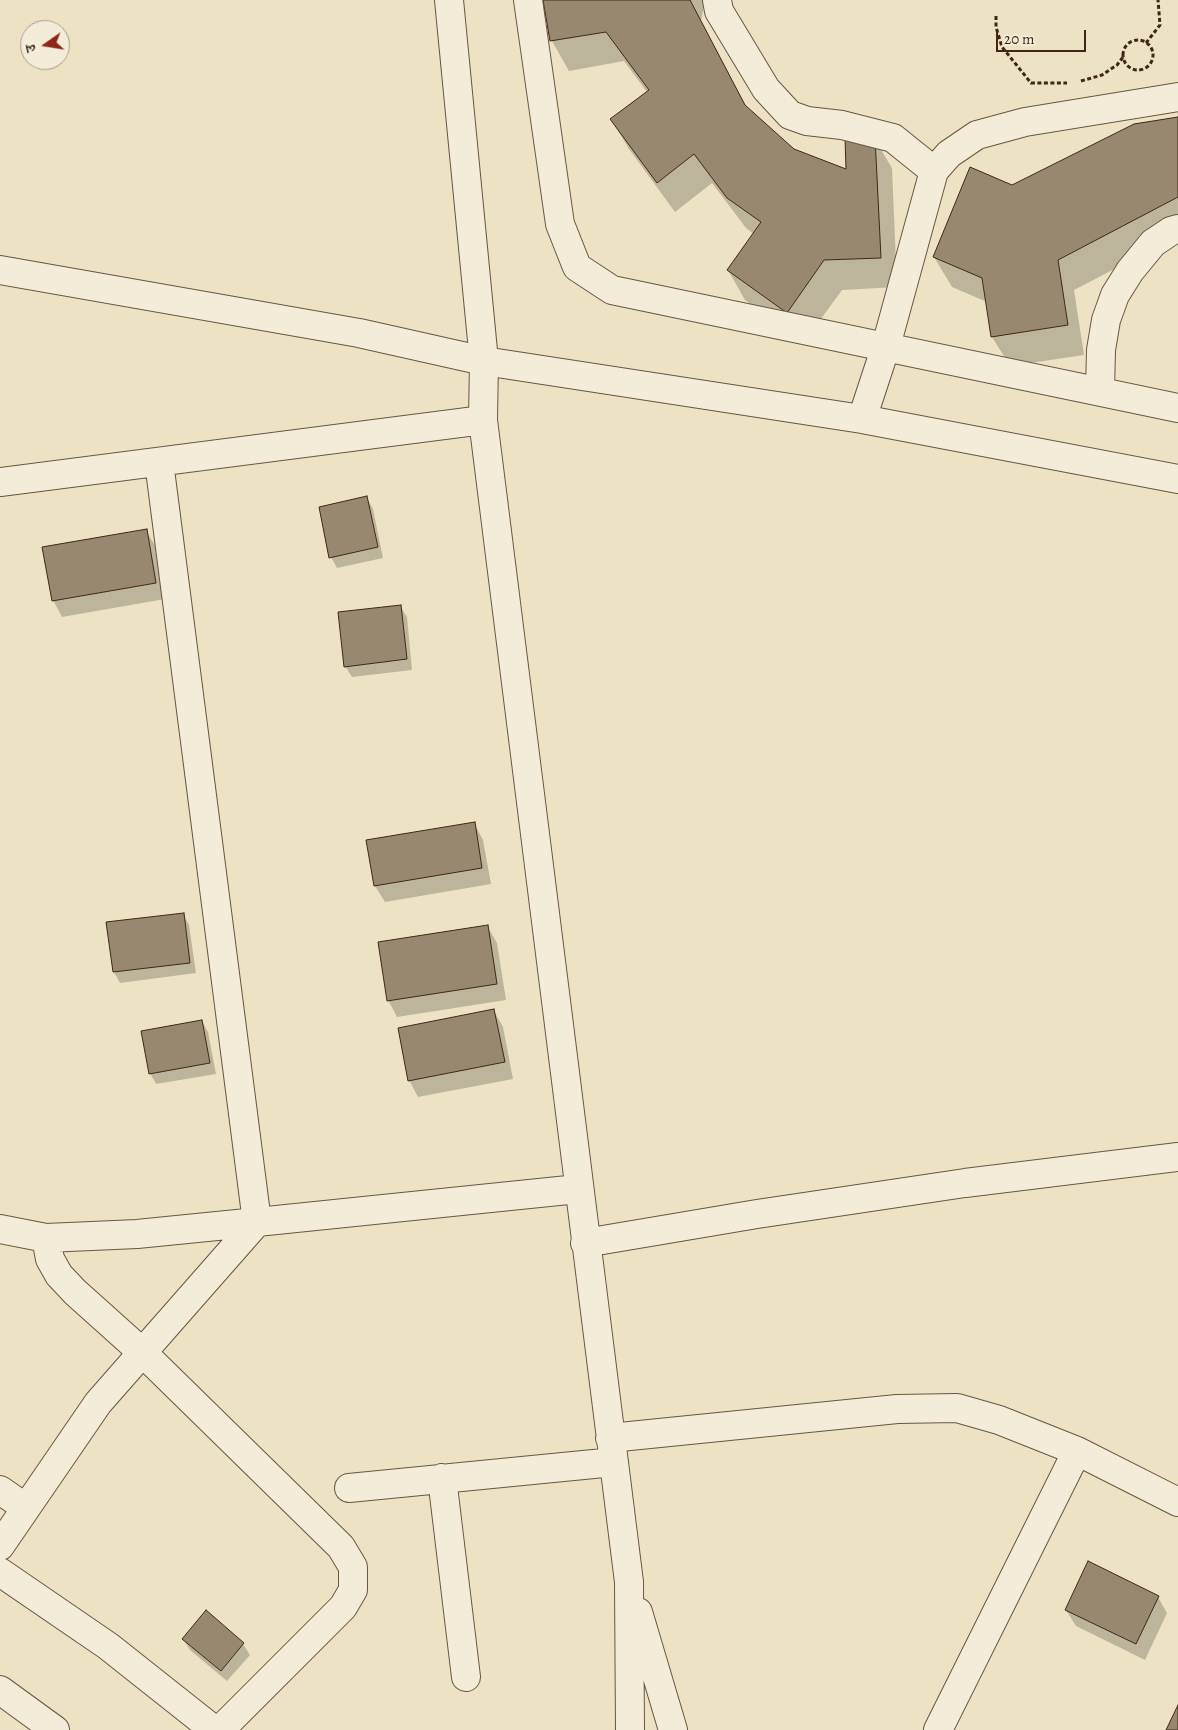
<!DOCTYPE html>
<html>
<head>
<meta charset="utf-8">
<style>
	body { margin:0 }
	#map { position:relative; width:1178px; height:1730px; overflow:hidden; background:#ede2c4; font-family:Alegreya,"Noto Serif Devanagari",serif }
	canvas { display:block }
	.north { position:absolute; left:20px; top:20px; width:50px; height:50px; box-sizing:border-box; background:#f3ecd9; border:1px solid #ab9d8b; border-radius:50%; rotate:257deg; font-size:14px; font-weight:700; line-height:20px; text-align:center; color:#3f2616 }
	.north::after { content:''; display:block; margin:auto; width:18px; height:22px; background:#8f2418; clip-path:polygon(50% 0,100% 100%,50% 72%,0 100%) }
	.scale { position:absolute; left:996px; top:30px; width:90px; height:22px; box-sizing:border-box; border:2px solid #3f2616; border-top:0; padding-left:6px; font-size:15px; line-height:18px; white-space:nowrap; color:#3f2616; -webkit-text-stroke:4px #f3ecd9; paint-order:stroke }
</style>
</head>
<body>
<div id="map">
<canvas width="1178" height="1730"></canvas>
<div class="north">उ</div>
<div class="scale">20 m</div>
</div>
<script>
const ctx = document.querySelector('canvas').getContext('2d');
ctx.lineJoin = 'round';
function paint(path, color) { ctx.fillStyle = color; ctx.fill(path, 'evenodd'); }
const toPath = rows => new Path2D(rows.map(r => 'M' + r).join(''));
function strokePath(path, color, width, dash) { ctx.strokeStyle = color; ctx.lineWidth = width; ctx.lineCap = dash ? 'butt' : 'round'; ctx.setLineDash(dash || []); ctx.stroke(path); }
paint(toPath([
	[544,0,705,0,701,21,747,108,794,150,848,171,874,138,892,168,897,287,842,290,804,342,745,300,728,270,754,234,746,228,712,183,675,212,629,149,611,119,647,92,624,61,569,71,552,41],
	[1178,118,1178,236,1074,290,1084,355,1010,366,992,337,987,302,952,287,934,257,1012,187],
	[367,498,373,509,383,558,337,568,331,557],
	[146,531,156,547,165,599,62,617,53,600],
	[400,606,407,617,412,670,352,677,345,666],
	[474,823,483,840,491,884,385,902,375,886,367,841],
	[183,914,189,925,196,973,120,983,114,972],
	[487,926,497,943,506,1000,397,1017,388,1000],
	[494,1011,503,1027,513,1079,418,1097,409,1080],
	[202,1021,208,1032,216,1074,156,1084,150,1073],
	[1158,1597,1167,1613,1145,1660,1076,1626,1066,1610],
	[206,1612,243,1644,250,1655,227,1681,190,1650,183,1639]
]), '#0003');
const building = toPath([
	[543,0,690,0,745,105,794,149,846,169,845,138,875,137,881,258,824,260,787,313,727,270,761,222,727,198,694,154,657,183,610,119,649,90,606,32,550,41,543,0],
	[1178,117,1178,197,1058,260,1068,325,991,337,982,278,933,257,970,167,1012,185,1134,124,1178,117],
	[367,496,378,547,329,558,319,507,367,496],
	[147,529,156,583,52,601,42,547,147,529],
	[401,605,407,659,344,667,338,612,401,605],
	[475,822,482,868,374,886,366,840,475,822],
	[184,913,190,963,113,972,106,922,184,913],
	[488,925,497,984,387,1001,378,942,488,925],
	[494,1009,505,1062,408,1081,398,1028,494,1009],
	[202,1020,210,1063,149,1074,141,1031,202,1020],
	[1088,1561,1159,1596,1136,1644,1065,1610,1088,1561],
	[206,1610,244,1643,221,1671,182,1639,206,1610],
	[1178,1705,1178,1730,1166,1730,1178,1705]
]);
paint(building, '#998870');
strokePath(building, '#3f2616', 1);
const minor = toPath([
	[449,0,484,361,483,420,629,1582,630,1730],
	[528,0,560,224,577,267,612,290,1178,408],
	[717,0,719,11,766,89,790,115,807,121,842,125,893,138,934,171],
	[0,270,359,333,484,361,862,419,1178,479],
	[1100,391,1101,350,1106,320,1115,295,1130,271,1153,243,1171,231,1178,229],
	[862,419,886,346,934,171,949,154,977,135,1025,122,1178,97],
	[159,462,257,1222,578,1189],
	[0,482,483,420],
	[0,1229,46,1238,137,1234,257,1222],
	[46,1238,50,1259,59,1275,75,1292,143,1353,341,1547,353,1567,353,1590,343,1607,220,1730],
	[585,1243,757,1214,965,1183,1178,1157],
	[610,1438,897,1409,957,1408,999,1420,1077,1451,1178,1502],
	[442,1478,466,1677],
	[349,1488,614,1462],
	[0,1490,26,1508],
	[0,1546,98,1403,257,1222],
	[0,1572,108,1646,214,1730],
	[638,1612,673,1730],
	[0,1690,55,1730],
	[938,1730,1077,1451]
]);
strokePath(minor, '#6a5542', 30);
strokePath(toPath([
	[996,16,996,27,1002,47,1031,83,1067,83],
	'1123 55a15 15 0 1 1 30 0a15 15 0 1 1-30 0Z',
	[1146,43,1160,25,1158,0],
	[1081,81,1102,75,1117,65,1123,57]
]), '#3f2616', 3, [4, 2.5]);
strokePath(minor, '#f3ecd9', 28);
</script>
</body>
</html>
